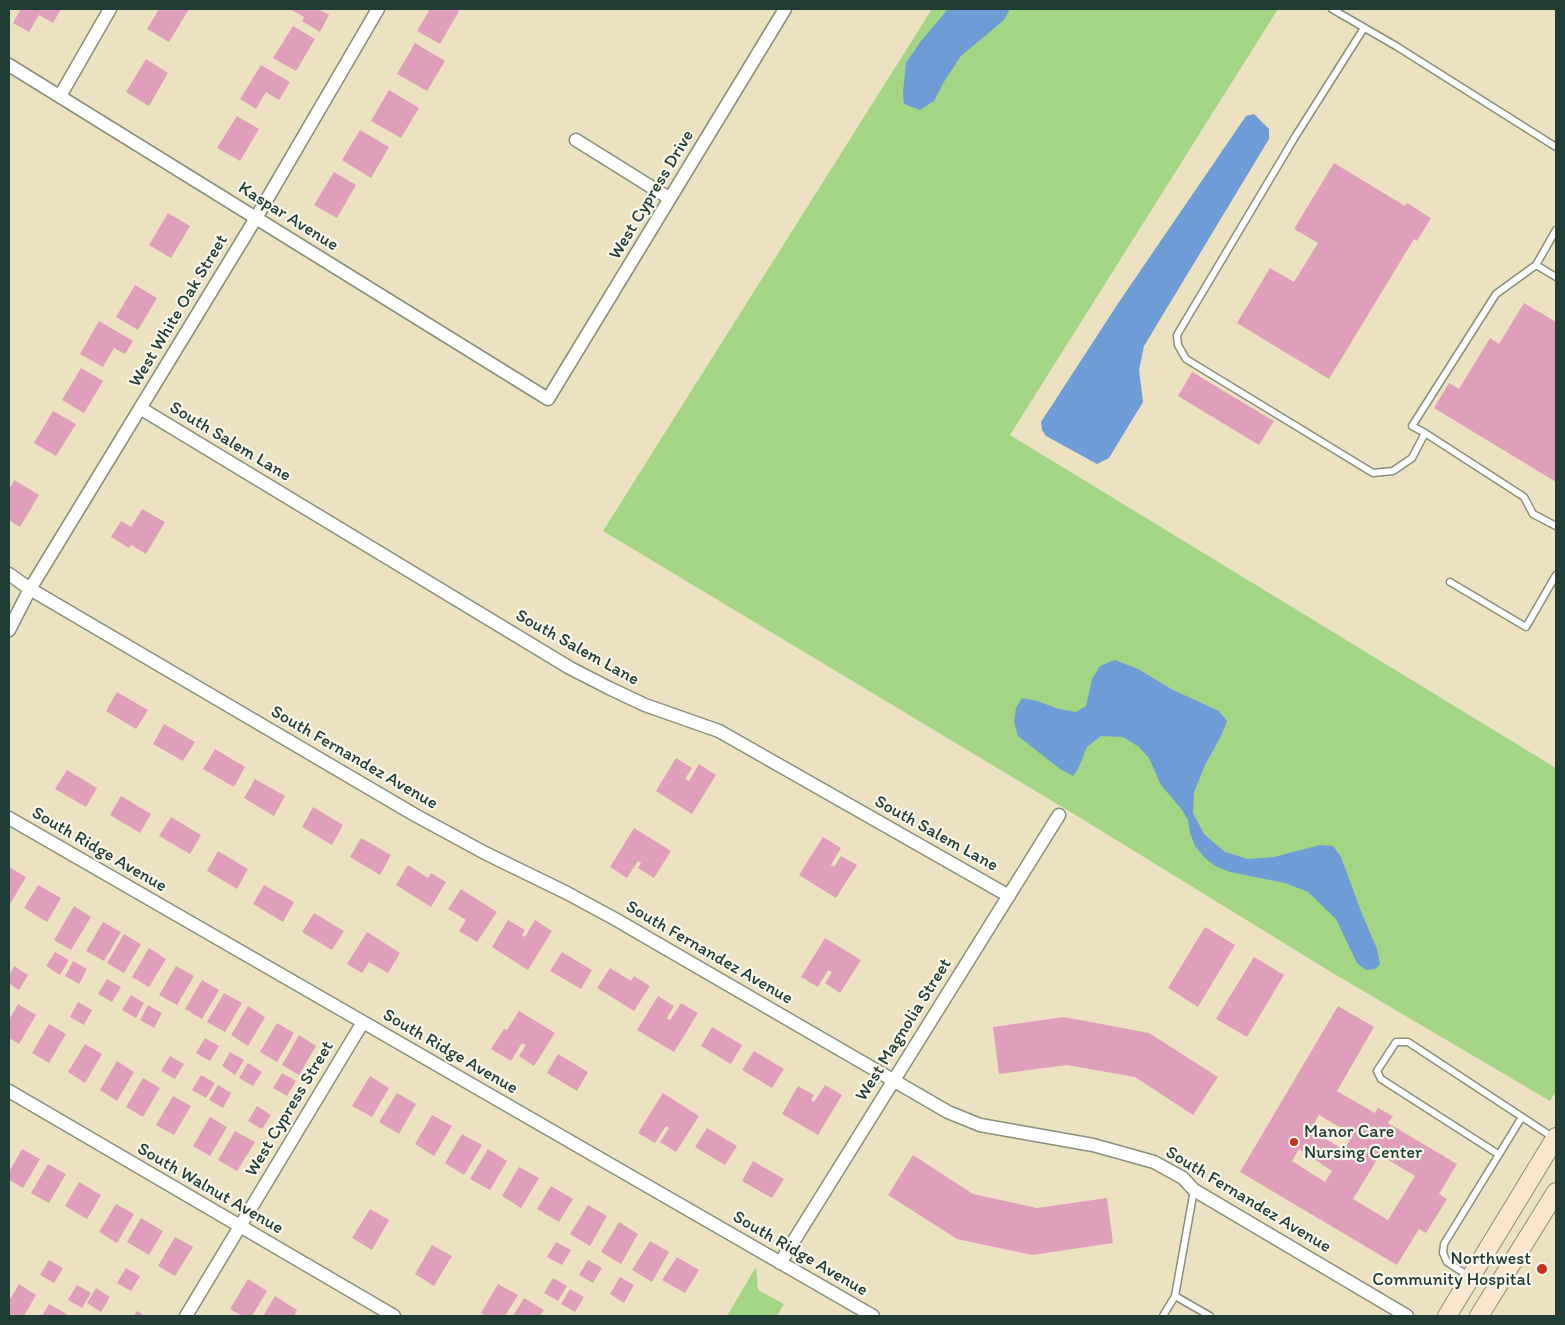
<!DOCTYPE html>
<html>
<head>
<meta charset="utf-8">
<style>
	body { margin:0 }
	#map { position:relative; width:1565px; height:1325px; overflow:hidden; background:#ece2c1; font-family:Itim,sans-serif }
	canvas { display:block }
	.frame { position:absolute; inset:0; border:10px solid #1f3d34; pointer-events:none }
</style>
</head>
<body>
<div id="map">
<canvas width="1565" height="1325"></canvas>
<div class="frame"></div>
</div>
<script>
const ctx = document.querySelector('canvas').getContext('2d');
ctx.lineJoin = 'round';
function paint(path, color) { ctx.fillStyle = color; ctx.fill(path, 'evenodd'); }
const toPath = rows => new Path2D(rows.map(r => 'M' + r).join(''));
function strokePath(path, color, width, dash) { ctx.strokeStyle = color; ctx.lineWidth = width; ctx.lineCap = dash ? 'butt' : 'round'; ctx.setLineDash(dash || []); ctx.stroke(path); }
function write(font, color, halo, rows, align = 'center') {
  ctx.font = font + ' Itim,sans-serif'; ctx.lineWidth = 4.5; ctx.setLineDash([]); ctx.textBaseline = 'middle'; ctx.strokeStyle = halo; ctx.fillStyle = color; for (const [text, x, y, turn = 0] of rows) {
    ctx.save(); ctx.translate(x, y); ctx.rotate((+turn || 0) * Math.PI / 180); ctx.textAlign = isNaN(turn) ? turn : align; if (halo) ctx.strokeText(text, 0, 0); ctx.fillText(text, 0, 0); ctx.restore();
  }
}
paint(toPath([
	[932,9,1278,9,1010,435,1556,768,1556,1091,1550,1101,1331,972,1087,822,603,531],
	[756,1267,758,1290,784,1304,777,1316,727,1316]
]), '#a3d585');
paint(toPath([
	[948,9,1010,9,1004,20,961,56,945,80,934,101,920,110,904,104,903,93,906,63,921,41],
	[1254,114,1269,129,1269,139,1144,346,1139,370,1143,402,1109,458,1097,464,1046,436,1042,430,1041,422,1119,302,1246,116],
	[1115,660,1138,669,1173,690,1219,711,1227,721,1221,736,1205,765,1194,792,1193,813,1204,834,1225,852,1248,859,1274,857,1320,845,1333,846,1341,857,1362,914,1377,949,1380,964,1375,969,1366,970,1357,963,1336,919,1308,892,1285,883,1230,872,1215,866,1205,858,1195,846,1190,833,1188,820,1182,810,1161,785,1149,758,1139,747,1123,737,1101,736,1087,747,1078,769,1073,776,1060,769,1018,736,1014,722,1016,708,1022,698,1037,701,1059,709,1076,712,1086,706,1092,679,1100,666]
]), '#6d9cd6');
paint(toPath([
	[21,9,61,9,53,23,39,15,29,32,13,23],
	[159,9,189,9,169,42,147,29],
	[290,9,318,9,329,15,320,32,302,21,304,17],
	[430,9,454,9,459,11,440,44,417,31],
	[293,26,315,39,296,71,273,58],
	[415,43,445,61,427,91,397,74],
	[146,59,168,73,149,106,126,92],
	[261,65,290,82,279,100,266,92,256,109,240,99],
	[389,90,419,108,401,138,371,121],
	[237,116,259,129,240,161,217,148],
	[360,130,389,147,371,178,342,160],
	[1334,163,1405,206,1407,203,1431,218,1417,241,1414,239,1329,379,1237,323,1270,268,1294,282,1318,243,1294,229],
	[334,172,356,185,337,218,314,205],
	[168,213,190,226,171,258,149,245],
	[135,285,157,298,138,330,116,317],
	[1524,303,1556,322,1556,482,1434,408,1449,383,1459,389,1490,338,1499,344],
	[99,321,133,341,125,354,114,348,103,367,80,354],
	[81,368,103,381,84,413,62,400],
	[1192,372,1274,421,1259,445,1178,396],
	[53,411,76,424,56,456,34,443],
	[14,480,39,495,20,527,9,520,9,490],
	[142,509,165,522,146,554,131,545,129,548,111,537,121,521,131,527],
	[117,692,148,710,136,729,106,711],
	[164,724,195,742,183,761,153,744],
	[215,749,245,767,234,787,203,769],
	[676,758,692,768,685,779,689,781,699,764,716,775,692,814,656,791],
	[67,770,97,788,86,807,55,789],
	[255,779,285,796,274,816,244,798],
	[121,796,151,814,140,833,110,815],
	[313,807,343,825,332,845,302,827],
	[171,817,201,835,190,854,159,836],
	[634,828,671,851,654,878,638,868,641,863,638,861,627,878,610,867],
	[823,837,841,848,831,865,834,867,841,856,857,865,836,898,799,875],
	[361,838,391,855,380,875,350,857],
	[218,851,248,869,237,889,207,871],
	[408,865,428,878,431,873,446,882,431,907,396,885],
	[9,867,26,877,9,906],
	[38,885,61,898,47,922,24,908],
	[264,885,294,902,283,922,253,904],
	[461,889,497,912,477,942,459,931,466,920,448,909],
	[74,906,91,917,71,950,54,940],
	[314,913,344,931,332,950,302,932],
	[508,920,525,930,522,935,525,937,535,920,552,931,528,970,492,947],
	[103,922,121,932,104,961,86,951],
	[1205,927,1235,945,1198,1007,1168,988],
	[367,932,400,953,388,973,369,962,362,973,347,964],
	[124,934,141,944,124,973,107,963],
	[825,938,861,960,840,993,825,983,832,972,828,970,818,987,801,977],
	[149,948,166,959,149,987,132,977],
	[55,952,69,960,60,975,46,966],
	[562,952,592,970,581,989,550,971],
	[1254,957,1284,975,1247,1037,1216,1019],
	[73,961,87,969,79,984,65,976],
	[14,966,28,975,19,990,9,983,9,976],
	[176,966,194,976,177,1005,159,995],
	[610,968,631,981,634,976,650,986,634,1011,597,988],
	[107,979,121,987,112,1002,98,994],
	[202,980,219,990,202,1019,185,1009],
	[224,993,242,1003,225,1032,207,1022],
	[131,995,144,1003,136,1018,122,1010],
	[658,996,674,1006,667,1018,670,1020,681,1003,698,1013,674,1052,637,1030],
	[78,1002,92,1010,84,1025,70,1017],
	[18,1004,36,1015,19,1044,9,1038,9,1020],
	[148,1005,162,1013,154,1028,140,1020],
	[248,1006,265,1017,248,1046,231,1035],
	[1338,1006,1374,1027,1337,1091,1375,1113,1378,1108,1393,1116,1388,1123,1457,1164,1439,1194,1447,1199,1426,1233,1419,1229,1397,1265,1240,1172],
	[1319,1115,1353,1135,1344,1150,1311,1130],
	[1299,1149,1332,1171,1325,1182,1292,1161],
	[1380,1155,1415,1176,1388,1220,1353,1199],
	[519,1011,555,1033,534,1066,519,1056,526,1045,522,1043,511,1061,491,1049,504,1029,507,1030],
	[1064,1017,1149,1033,1218,1077,1193,1115,1135,1077,1067,1065,999,1074,993,1027],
	[277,1023,294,1033,277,1062,260,1052],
	[49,1024,66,1034,49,1063,32,1053],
	[712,1027,742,1045,731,1064,701,1046],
	[299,1035,316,1046,299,1075,282,1065],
	[205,1038,219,1046,210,1061,196,1053],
	[85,1044,102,1054,85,1083,68,1072],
	[754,1051,784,1069,772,1088,742,1070],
	[230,1052,244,1060,235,1075,222,1066],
	[558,1054,588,1072,577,1091,547,1073],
	[170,1056,184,1064,175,1079,161,1071],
	[117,1061,134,1072,117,1101,100,1090],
	[248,1063,262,1072,253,1086,239,1078],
	[282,1073,296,1081,287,1096,273,1088],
	[201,1075,215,1083,206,1098,192,1090],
	[370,1076,389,1088,372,1117,352,1106],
	[143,1078,160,1088,143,1117,126,1107],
	[218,1085,231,1093,223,1108,209,1100],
	[825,1085,842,1095,818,1135,782,1114,798,1086,814,1095,811,1100,814,1102],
	[397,1093,416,1104,399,1134,379,1122],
	[663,1093,699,1116,676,1152,660,1142,669,1128,666,1126,655,1143,638,1133],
	[173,1096,191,1106,174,1135,156,1125],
	[257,1106,271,1115,262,1129,248,1121],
	[432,1115,452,1126,434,1156,415,1144],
	[210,1117,227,1127,210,1156,193,1146],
	[707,1128,737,1146,725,1165,695,1147],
	[235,1131,255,1142,237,1171,218,1160],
	[462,1134,482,1145,464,1175,445,1163],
	[22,1149,40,1159,23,1188,9,1180,9,1172],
	[488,1149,507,1161,490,1190,470,1179],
	[913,1155,973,1194,1037,1208,1107,1198,1113,1243,1032,1255,957,1239,888,1195],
	[753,1161,784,1179,772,1198,742,1181],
	[48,1164,66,1174,49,1203,31,1193],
	[519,1167,539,1178,521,1208,502,1196],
	[79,1182,101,1195,87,1219,65,1206],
	[551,1186,573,1199,559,1222,537,1209],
	[116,1204,134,1214,117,1243,99,1232],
	[588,1205,607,1216,590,1246,570,1234],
	[370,1209,389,1220,372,1250,352,1238],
	[141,1218,163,1231,149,1255,127,1242],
	[619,1222,638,1234,621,1264,601,1252],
	[175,1237,193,1247,175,1276,158,1266],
	[650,1241,669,1252,652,1282,632,1270],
	[556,1242,571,1250,562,1265,547,1257],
	[432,1245,452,1256,434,1286,415,1274],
	[677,1257,699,1270,685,1293,662,1280],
	[49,1260,63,1268,54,1283,40,1275],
	[588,1260,602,1268,593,1283,579,1275],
	[126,1268,140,1276,131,1291,117,1283],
	[620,1277,634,1285,624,1303,610,1294],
	[553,1278,567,1286,558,1301,544,1293],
	[248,1279,267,1291,252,1316,242,1316,230,1309],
	[19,1284,36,1295,24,1316,9,1316,9,1301],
	[498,1284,518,1295,505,1316,486,1316,481,1313],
	[77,1285,91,1293,82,1308,68,1300],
	[96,1288,110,1297,101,1312,87,1303],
	[570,1289,584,1297,575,1312,561,1304],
	[275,1296,297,1310,294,1316,263,1316],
	[524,1298,544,1310,540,1316,513,1316],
	[49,1304,67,1314,66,1316,42,1316],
	[137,1311,145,1316,134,1316]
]), '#df9fba');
const lane = toPath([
	[1332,9,1396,46,1556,147],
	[1364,28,1295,137,1177,335,1178,345,1186,359,1373,473,1393,471,1412,458,1425,433],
	[1556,230,1536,265,1496,294,1412,426,1425,433,1524,497,1533,514,1556,526],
	[1536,265,1556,277],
	[1450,582,1526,627,1556,575],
	[1498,1154,1381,1079,1377,1071,1396,1042,1408,1042,1554,1138],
	[1194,1190,1175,1296,1210,1316],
	[1470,1277,1447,1262,1443,1253,1444,1244,1522,1117],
	[1163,1316,1175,1296]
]);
const street = toPath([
	[9,65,548,399,785,9],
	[60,96,110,9],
	[576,140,669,198],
	[140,408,570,668,609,688,645,705,719,731,1009,896],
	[9,574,30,589,415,815,485,853,567,893,615,919,948,1112,980,1125,1093,1145,1154,1162,1183,1178,1194,1190,1407,1316],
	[9,630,30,589,256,218,378,9],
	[9,818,873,1316],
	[9,1091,394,1316],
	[780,1263,1059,815],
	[186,1316,363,1022]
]);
const secondary = toPath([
	[1447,1316,1556,1137],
	[1479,1316,1556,1192]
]);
strokePath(lane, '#86907a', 9);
strokePath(street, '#86907a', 15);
strokePath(secondary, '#86907a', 20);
strokePath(lane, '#fff', 6);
strokePath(street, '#fff', 12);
strokePath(secondary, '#fce5cf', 18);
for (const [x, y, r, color] of [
	[1294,1142,5,"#c8321e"],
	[1542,1269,6,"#c8321e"]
]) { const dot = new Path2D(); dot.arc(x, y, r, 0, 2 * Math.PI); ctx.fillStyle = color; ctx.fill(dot); strokePath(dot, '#fbf7ec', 2); }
write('18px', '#1f3d34', '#fbf7ec', [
	["West Cypress Drive",652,195,-59],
	["Kaspar Avenue",288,217,32],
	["West White Oak Street",179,311,-59],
	["South Salem Lane",230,442,31],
	["South Salem Lane",577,648,29],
	["South Fernandez Avenue",354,758,30],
	["South Salem Lane",936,834,29],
	["South Ridge Avenue",99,850,30],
	["South Fernandez Avenue",709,953,30],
	["West Magnolia Street",904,1030,-58],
	["South Ridge Avenue",450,1052,30],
	["West Cypress Street",290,1109,-59],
	["South Walnut Avenue",210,1189,30],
	["South Fernandez Avenue",1248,1200,31],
	["South Ridge Avenue",800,1254,30]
]);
write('18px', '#1f3d34', '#fbf7ec', [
	["Manor Care",1304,1132],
	["Nursing Center",1304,1153],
	["Northwest",1531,1259,"right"],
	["Community Hospital",1531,1280,"right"]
], 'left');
</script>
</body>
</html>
